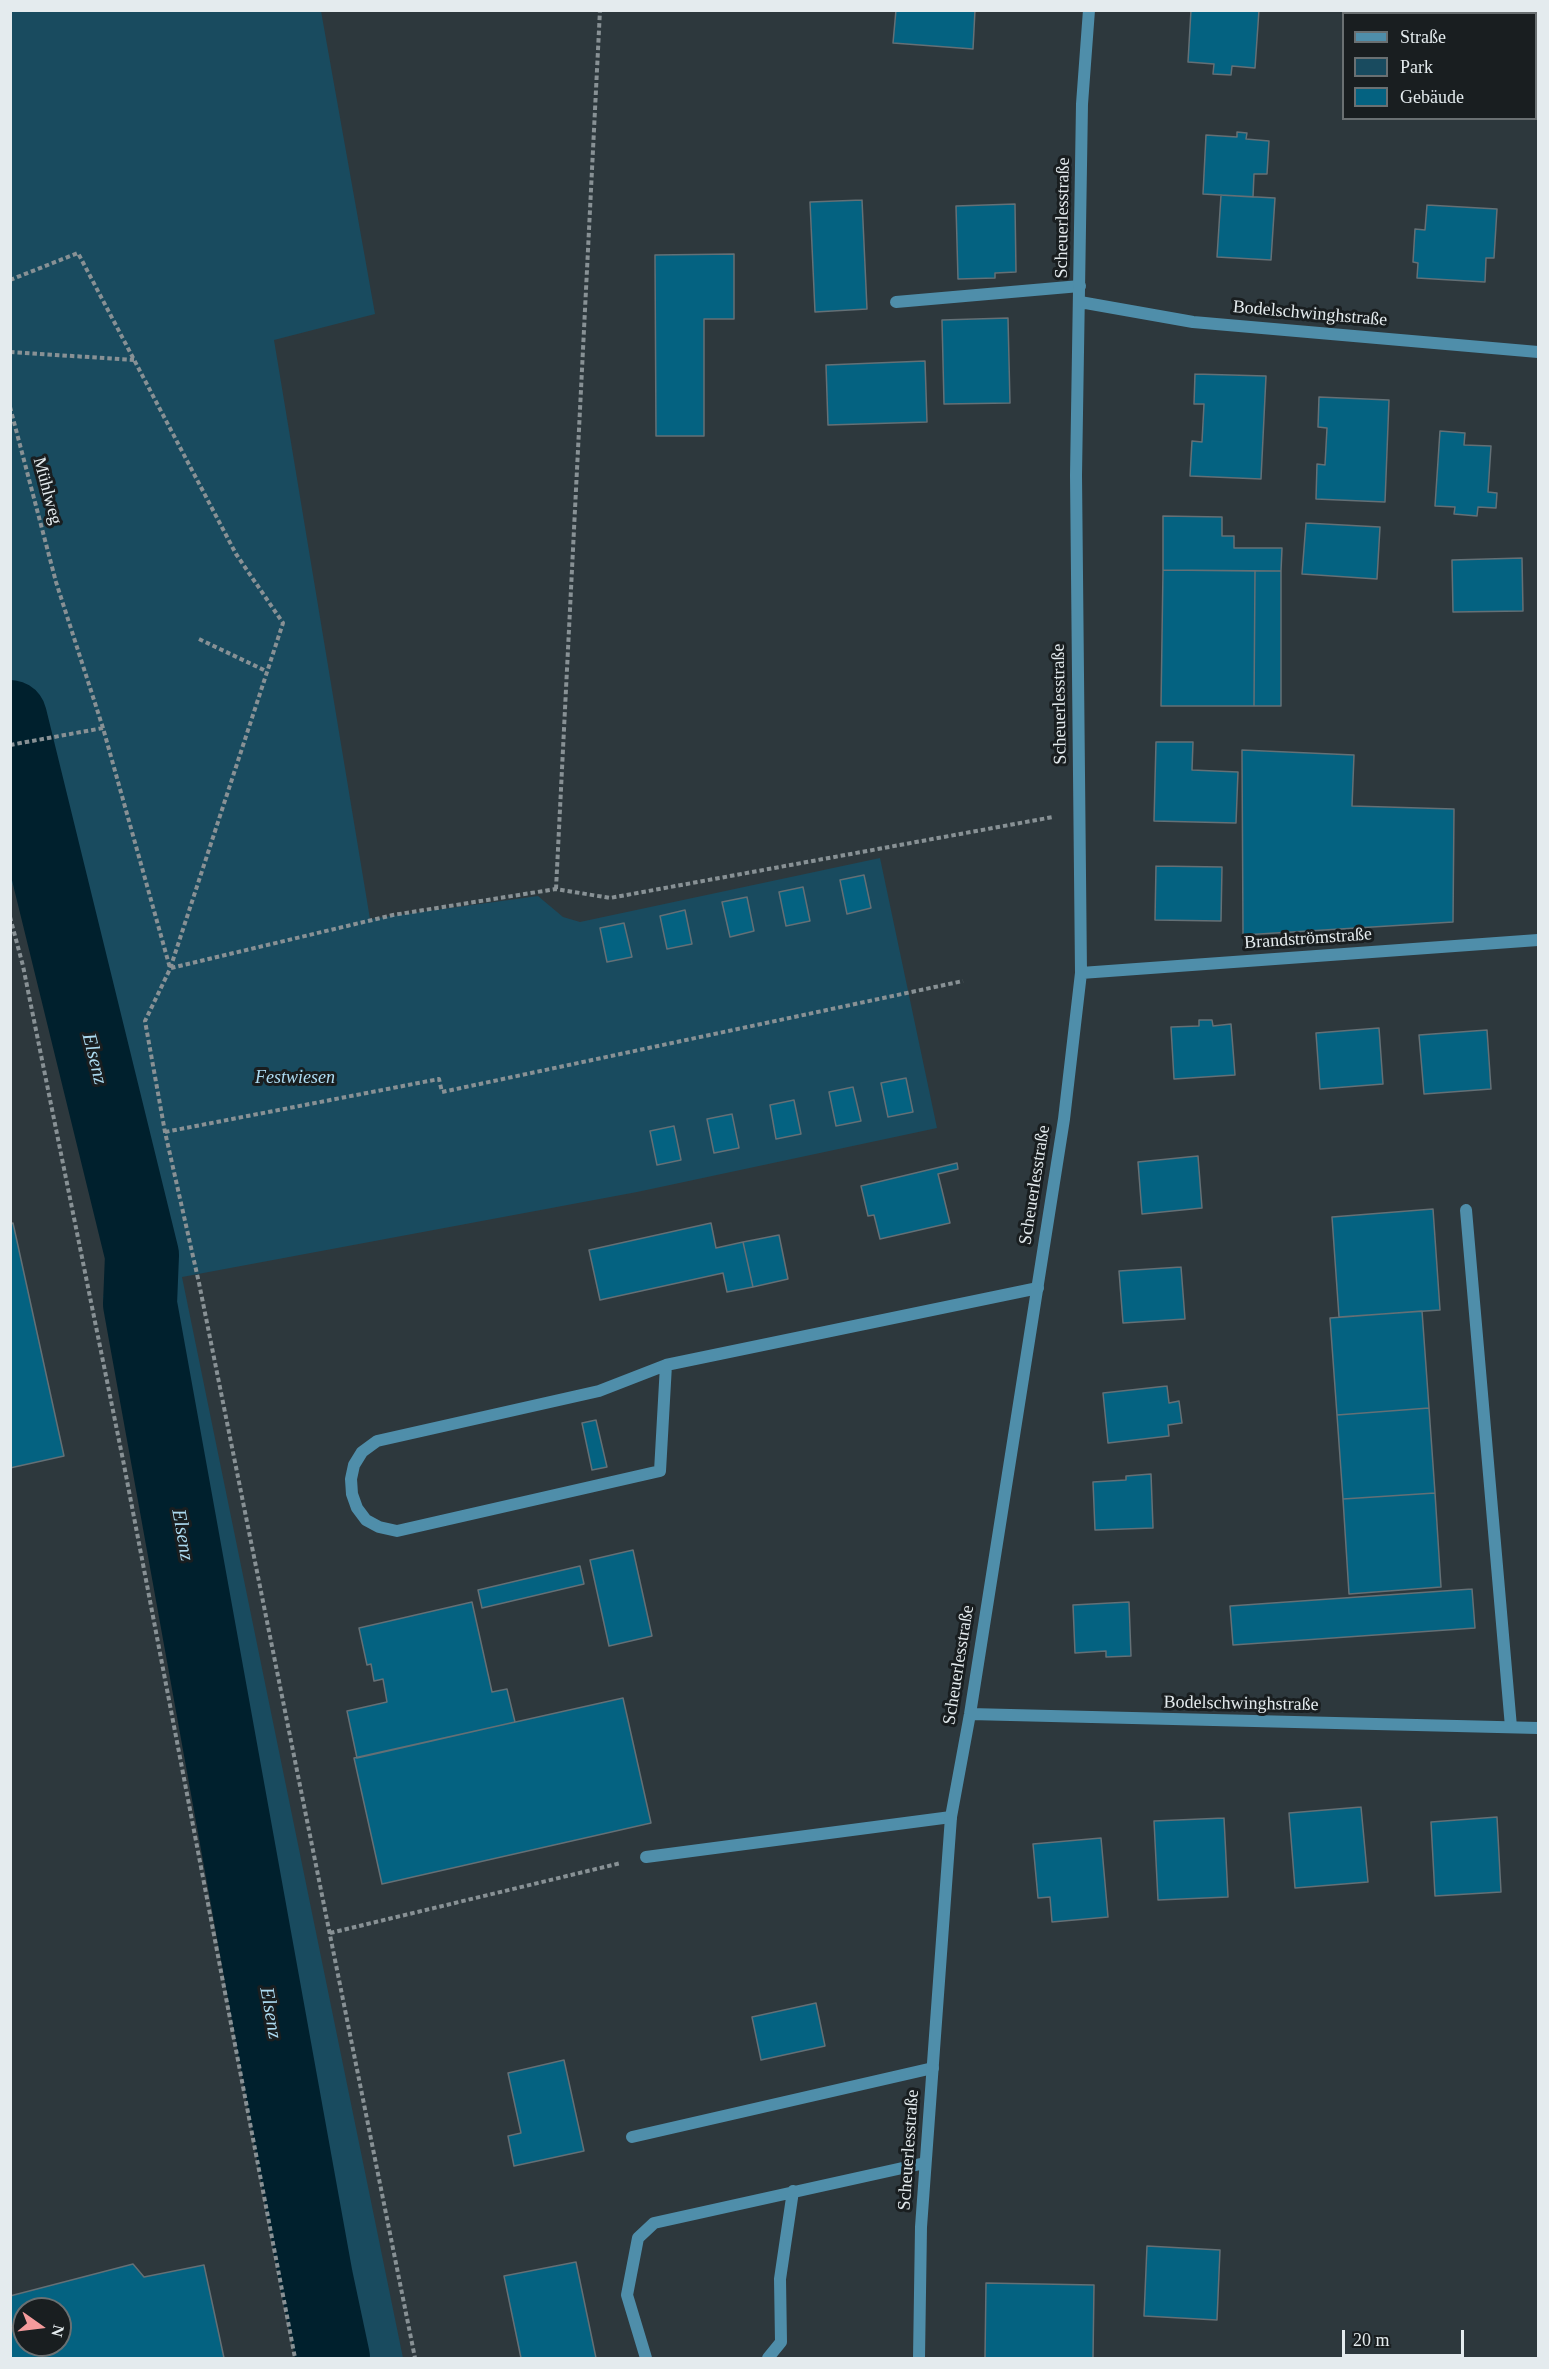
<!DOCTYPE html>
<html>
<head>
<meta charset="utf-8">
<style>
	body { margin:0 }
	#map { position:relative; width:1549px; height:2369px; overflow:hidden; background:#2d383d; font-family:"Times New Roman",serif }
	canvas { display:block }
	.frame { position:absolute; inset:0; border:12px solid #e4ebee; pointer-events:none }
	.legend { position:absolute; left:1342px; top:12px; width:195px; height:108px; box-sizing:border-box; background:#191e20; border:2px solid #6a7072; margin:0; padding:8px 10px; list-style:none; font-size:18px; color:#e4ebee }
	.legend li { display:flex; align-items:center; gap:12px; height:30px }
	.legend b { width:30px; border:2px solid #6a7072 }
	.north { position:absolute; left:12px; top:2297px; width:60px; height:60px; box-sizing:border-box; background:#191e20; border:2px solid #6a7072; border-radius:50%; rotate:104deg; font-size:16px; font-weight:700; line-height:24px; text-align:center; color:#e4ebee }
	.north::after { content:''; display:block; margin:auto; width:21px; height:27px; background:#f59b9c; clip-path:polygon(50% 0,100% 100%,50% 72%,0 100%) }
	.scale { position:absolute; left:1342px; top:2330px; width:122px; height:27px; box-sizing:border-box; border:3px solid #e4ebee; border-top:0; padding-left:8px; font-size:18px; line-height:21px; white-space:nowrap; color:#e4ebee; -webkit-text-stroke:4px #191e20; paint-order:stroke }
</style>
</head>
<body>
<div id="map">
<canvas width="1549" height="2369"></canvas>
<div class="frame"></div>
<ul class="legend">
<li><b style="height:8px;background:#4f8eaa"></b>Straße</li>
<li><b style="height:16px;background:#194b5f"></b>Park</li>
<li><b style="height:16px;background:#046281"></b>Gebäude</li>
</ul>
<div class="north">N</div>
<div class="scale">20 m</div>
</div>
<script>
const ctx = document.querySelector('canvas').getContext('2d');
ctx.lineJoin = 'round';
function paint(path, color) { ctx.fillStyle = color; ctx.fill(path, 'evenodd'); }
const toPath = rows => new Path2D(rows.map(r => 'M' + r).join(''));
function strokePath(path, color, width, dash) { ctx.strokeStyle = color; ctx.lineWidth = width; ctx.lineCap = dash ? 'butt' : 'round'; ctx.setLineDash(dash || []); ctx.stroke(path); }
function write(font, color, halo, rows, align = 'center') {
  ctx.font = font + ' "Times New Roman",serif'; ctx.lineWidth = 6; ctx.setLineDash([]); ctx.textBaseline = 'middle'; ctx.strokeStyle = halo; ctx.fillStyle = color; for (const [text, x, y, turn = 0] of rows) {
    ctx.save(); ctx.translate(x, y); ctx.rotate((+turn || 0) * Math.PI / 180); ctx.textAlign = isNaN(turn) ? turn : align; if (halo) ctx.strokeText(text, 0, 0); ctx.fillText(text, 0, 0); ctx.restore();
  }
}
paint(toPath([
	[11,11,321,11,375,314,274,340,370,919,538,896,563,917,580,922,880,858,937,1128,637,1192,182,1277,403,2358,301,2358,103,1296,161,1282,86,951,41,961,11,880]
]), '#194b5f');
strokePath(toPath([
	[10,717,142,1255,140,1304,316,2278,333,2358]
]), '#00202d', 74);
const building = toPath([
	[896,10,975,10,973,49,893,43,896,10],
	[1191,10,1259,10,1255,68,1232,66,1231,75,1213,74,1214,64,1188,62,1191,10],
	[1237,132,1247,133,1246,139,1269,141,1267,174,1254,174,1253,197,1203,194,1206,135,1237,137,1237,132],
	[1221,195,1275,198,1271,260,1217,257,1221,195],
	[862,200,867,309,815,312,810,202,862,200],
	[1015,204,1016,272,995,273,995,278,958,279,956,206,1015,204],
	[1427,205,1497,209,1494,258,1486,258,1485,282,1417,278,1418,263,1413,262,1415,229,1425,230,1427,205],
	[734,254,734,319,704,319,704,436,656,436,655,255,734,254],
	[1008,318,1010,403,944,404,942,320,1008,318],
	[925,361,927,422,828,425,826,365,925,361],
	[1195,374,1266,376,1261,479,1190,476,1192,441,1202,442,1204,404,1194,404,1195,374],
	[1319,397,1389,400,1385,502,1316,499,1317,464,1325,465,1327,428,1318,427,1319,397],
	[1440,431,1465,433,1464,445,1491,446,1488,492,1497,493,1496,508,1478,507,1477,516,1454,514,1455,507,1435,506,1440,431],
	[1163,516,1222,517,1222,536,1234,536,1234,548,1282,548,1281,571,1163,570,1163,516],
	[1306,523,1380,527,1377,579,1302,574,1306,523],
	[1522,558,1523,611,1453,612,1452,560,1522,558],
	[1163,570,1255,571,1254,706,1161,706,1163,570],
	[1255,571,1281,571,1281,706,1254,706,1255,571],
	[1156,742,1193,742,1192,770,1238,772,1236,823,1154,821,1156,742],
	[1242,750,1354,755,1352,806,1454,809,1453,922,1243,935,1242,750],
	[1156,866,1222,867,1221,921,1155,920,1156,866],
	[864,875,871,908,847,914,840,880,864,875],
	[803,887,810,921,786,926,779,892,803,887],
	[747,897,754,931,730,937,722,902,747,897],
	[685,910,692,944,667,949,660,916,685,910],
	[624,923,632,957,607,962,600,928,624,923],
	[1199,1020,1212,1020,1213,1026,1231,1024,1235,1075,1174,1079,1171,1027,1199,1026,1199,1020],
	[1379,1028,1383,1084,1320,1089,1316,1033,1379,1028],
	[1487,1030,1491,1089,1424,1094,1419,1035,1487,1030],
	[906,1078,913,1112,888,1117,881,1083,906,1078],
	[853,1087,861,1121,836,1126,829,1092,853,1087],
	[794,1100,801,1134,776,1139,770,1105,794,1100],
	[732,1114,739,1148,714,1153,707,1119,732,1114],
	[674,1126,681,1160,657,1165,650,1131,674,1126],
	[1198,1156,1202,1208,1142,1214,1138,1162,1198,1156],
	[957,1163,958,1169,938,1174,950,1223,880,1239,874,1215,868,1216,861,1186,957,1163],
	[1433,1209,1440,1310,1339,1317,1332,1217,1433,1209],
	[13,1223,64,1456,10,1468,10,1224,13,1223],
	[711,1223,716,1248,743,1242,753,1287,727,1292,723,1273,600,1300,589,1250,711,1223],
	[779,1235,788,1279,753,1287,743,1242,779,1235],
	[1181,1267,1185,1319,1123,1323,1119,1271,1181,1267],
	[1422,1311,1429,1408,1337,1415,1330,1318,1422,1311],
	[1167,1386,1169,1403,1179,1401,1182,1423,1168,1425,1169,1436,1108,1443,1103,1393,1167,1386],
	[1429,1408,1435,1493,1343,1499,1337,1415,1429,1408],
	[596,1420,607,1467,592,1470,582,1423,596,1420],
	[1151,1474,1153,1528,1095,1530,1093,1482,1126,1480,1126,1476,1151,1474],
	[1435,1493,1441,1587,1349,1594,1343,1499,1435,1493],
	[633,1550,652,1636,609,1646,590,1560,633,1550],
	[580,1566,584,1584,482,1608,478,1590,580,1566],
	[1472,1589,1475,1628,1233,1645,1230,1606,1472,1589],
	[472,1602,492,1692,507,1689,515,1722,357,1758,347,1711,387,1702,383,1679,374,1681,371,1664,367,1665,359,1628,472,1602],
	[1129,1602,1131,1656,1106,1657,1106,1651,1075,1653,1073,1605,1129,1602],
	[623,1698,651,1823,382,1884,354,1758,623,1698],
	[1361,1807,1368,1882,1295,1888,1289,1813,1361,1807],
	[1497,1817,1501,1892,1435,1896,1431,1822,1497,1817],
	[1224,1818,1228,1897,1158,1900,1154,1821,1224,1818],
	[1101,1838,1108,1917,1052,1922,1050,1897,1038,1898,1033,1844,1101,1838],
	[816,2003,825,2046,761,2060,752,2017,816,2003],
	[564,2060,584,2151,514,2166,508,2136,521,2133,508,2073,564,2060],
	[1147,2246,1220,2250,1217,2320,1144,2316,1147,2246],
	[576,2262,596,2358,521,2358,504,2276,576,2262],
	[133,2264,144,2277,204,2265,224,2358,10,2358,10,2296,133,2264],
	[24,2309,60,2309,60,2345,24,2345,24,2309],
	[986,2283,1094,2285,1093,2358,985,2358,986,2283]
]);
paint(building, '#046281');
strokePath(building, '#647076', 1.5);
strokePath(toPath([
	[10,280,78,253,236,554,283,623,170,969,145,1021,165,1132,199,1283,415,2358],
	[10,352,134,360],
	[10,407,56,582,103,728,170,968],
	[199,639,266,671],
	[10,745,103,728],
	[556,889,600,10],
	[10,917,23,966,124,1465,295,2358],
	[171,968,393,915,556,889,610,898,1053,817],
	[165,1132,439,1079,442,1092,963,981],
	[330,1933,621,1863]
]), '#889195', 4, [4.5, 3]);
strokePath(toPath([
	[896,302,1080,286],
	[1466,1210,1511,1727],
	[666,1365,660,1471,397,1531,379,1527,366,1520,357,1508,352,1494,351,1479,354,1465,362,1452,377,1441,599,1391,666,1365,1038,1288],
	[646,1857,951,1817],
	[632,2137,933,2068],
	[646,2358,627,2295,638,2238,654,2223,925,2163],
	[768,2358,781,2342,780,2279,793,2191]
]), '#4f8eaa', 12);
strokePath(toPath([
	[1080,302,1193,322,1538,352],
	[1081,973,1538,940],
	[970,1714,1538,1728],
	[919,2358,921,2227,951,1817,970,1714,1064,1119,1081,973,1076,475,1082,104,1089,10]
]), '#4f8eaa', 12);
write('18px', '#e4ebee', '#191e20', [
	["Scheuerlesstraße",1063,218,-89],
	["Bodelschwinghstraße",1310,314,5],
	["Mühlweg",47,491,75],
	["Scheuerlesstraße",1060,704,-91],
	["Brandströmstraße",1308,939,-4],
	["Scheuerlesstraße",1035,1185,-81],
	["Scheuerlesstraße",959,1665,-81],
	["Bodelschwinghstraße",1241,1704,1],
	["Scheuerlesstraße",909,2150,-86]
]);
write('italic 18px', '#afddf4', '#191e20', [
	["Festwiesen",295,1078]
]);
write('italic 20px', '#addbf1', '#191e20', [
	["Elsenz",94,1059,76],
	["Elsenz",182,1535,80],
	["Elsenz",270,2013,80]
]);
</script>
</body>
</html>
